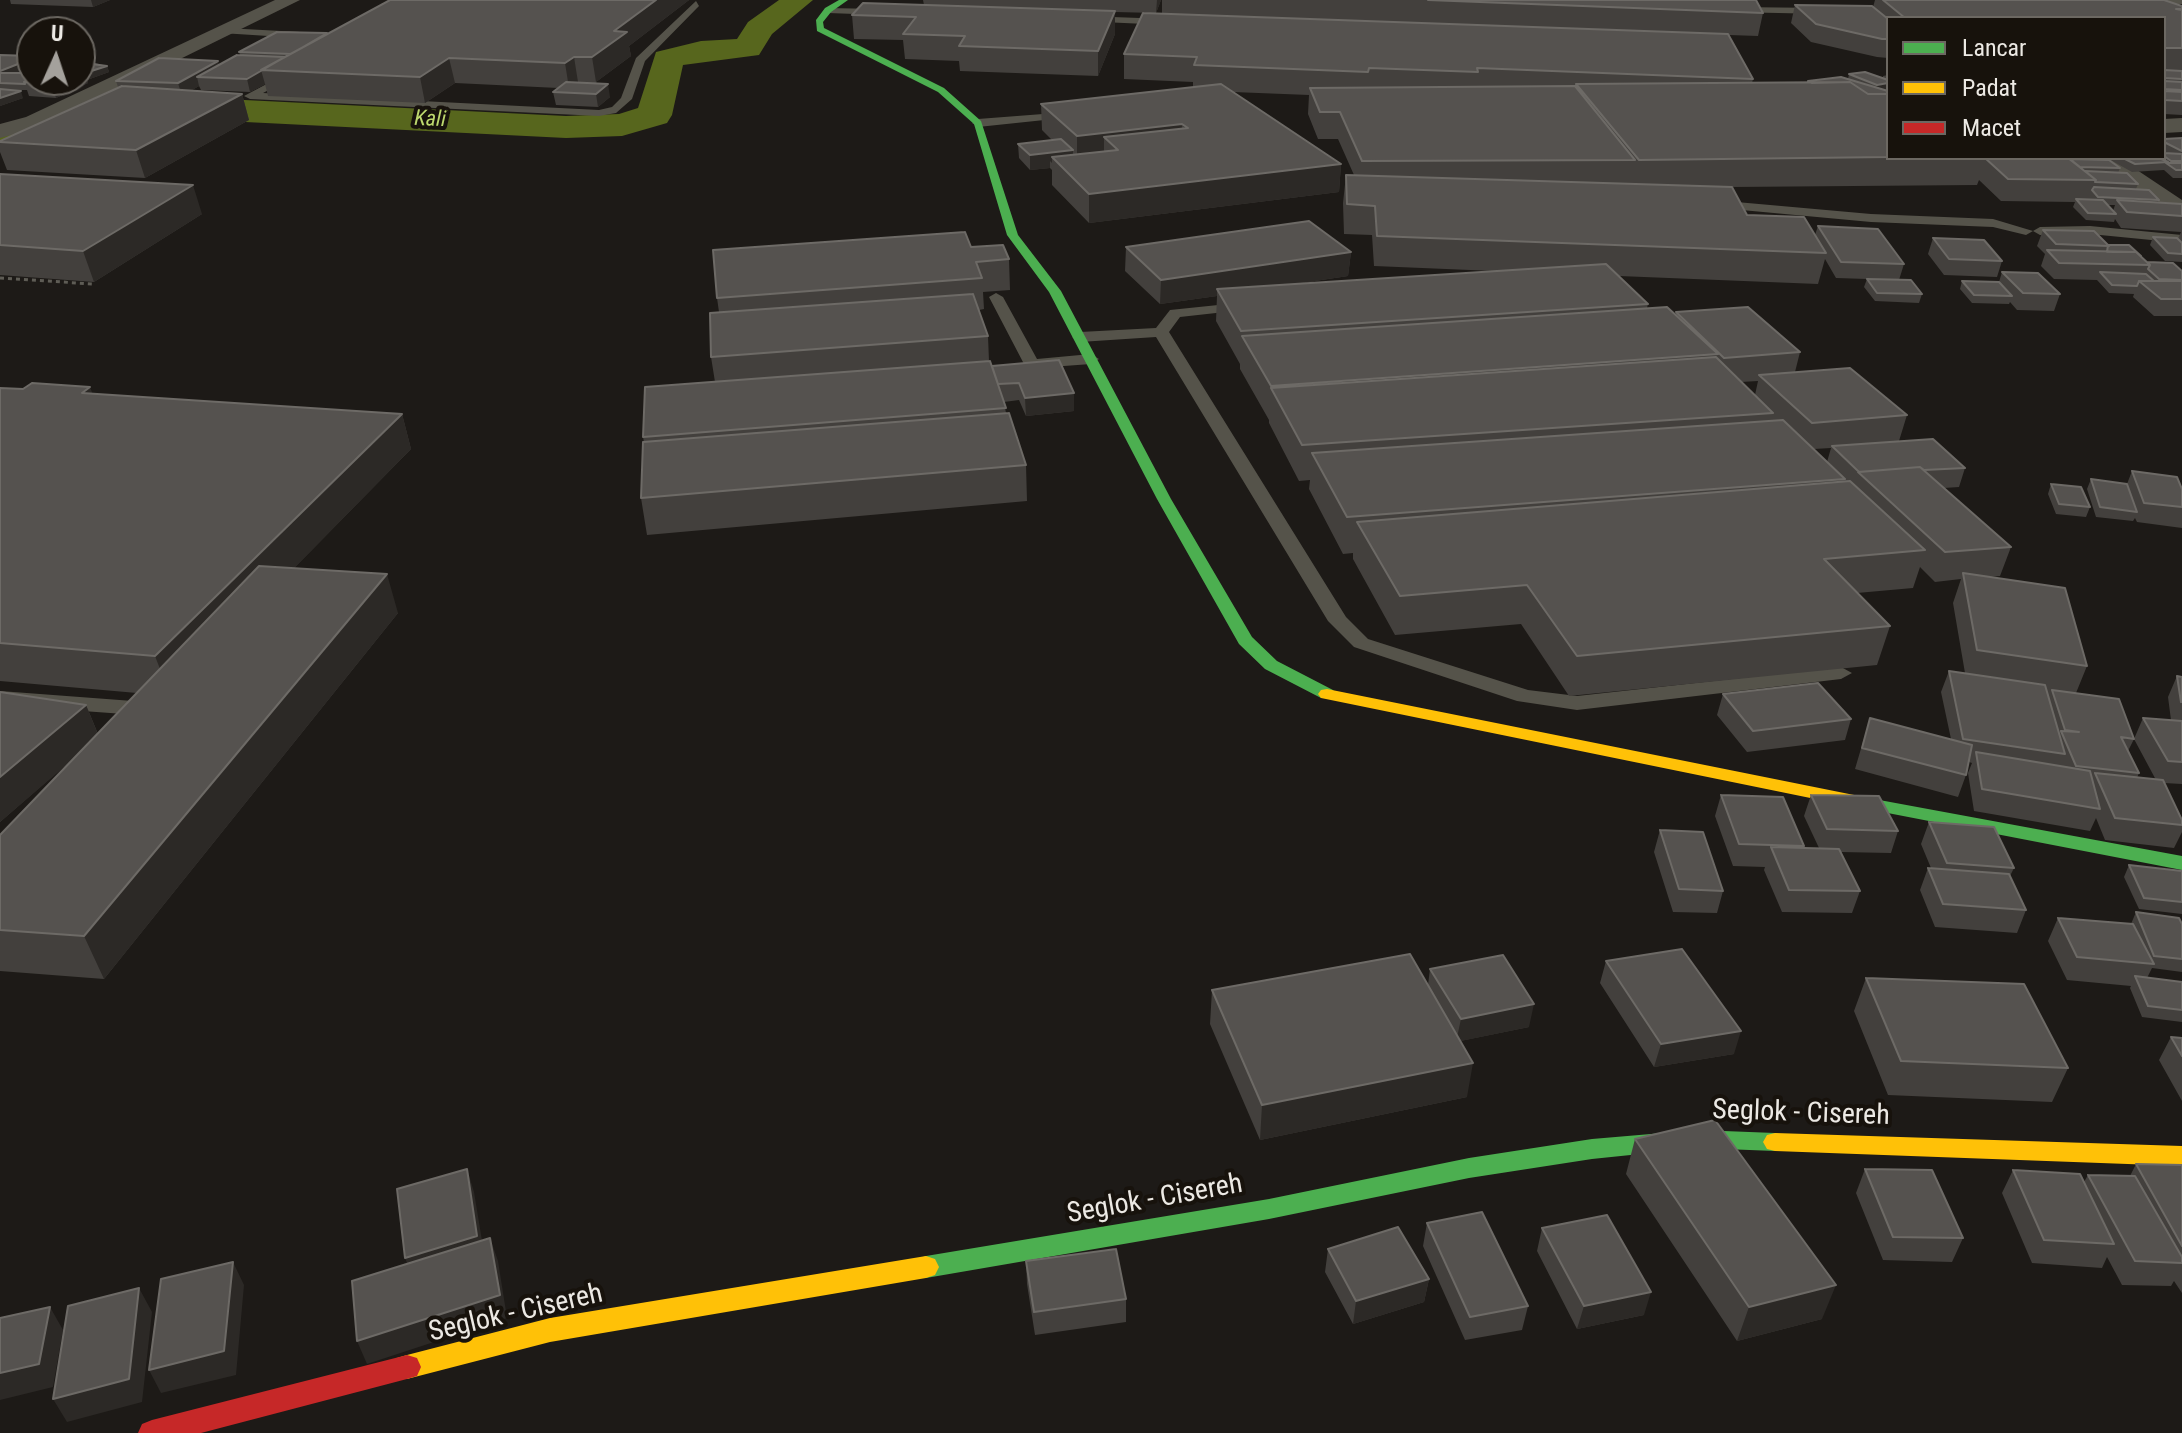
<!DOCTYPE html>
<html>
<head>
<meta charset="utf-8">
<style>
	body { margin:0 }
	#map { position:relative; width:2182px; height:1433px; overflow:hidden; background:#1d1a17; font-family:"Roboto Condensed",sans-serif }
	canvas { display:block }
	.legend { position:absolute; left:1886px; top:16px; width:280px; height:144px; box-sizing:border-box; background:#17120c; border:2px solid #6c6862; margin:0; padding:10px 14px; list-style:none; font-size:24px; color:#ece9e4 }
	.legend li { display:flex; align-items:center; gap:16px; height:40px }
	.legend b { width:40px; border:2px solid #6c6862 }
	.north { position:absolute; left:16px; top:16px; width:80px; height:80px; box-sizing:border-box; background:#17120c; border:2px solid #6c6862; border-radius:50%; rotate:3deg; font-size:22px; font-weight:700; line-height:32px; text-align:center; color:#ece9e4 }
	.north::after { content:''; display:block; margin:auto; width:28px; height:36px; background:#a4a19c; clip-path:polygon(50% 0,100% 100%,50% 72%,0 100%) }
</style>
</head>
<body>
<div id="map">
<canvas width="2182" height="1433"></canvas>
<ul class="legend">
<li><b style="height:10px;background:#4caf50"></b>Lancar</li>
<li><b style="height:10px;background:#ffc107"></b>Padat</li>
<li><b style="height:10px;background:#c62828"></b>Macet</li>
</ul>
<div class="north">U</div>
</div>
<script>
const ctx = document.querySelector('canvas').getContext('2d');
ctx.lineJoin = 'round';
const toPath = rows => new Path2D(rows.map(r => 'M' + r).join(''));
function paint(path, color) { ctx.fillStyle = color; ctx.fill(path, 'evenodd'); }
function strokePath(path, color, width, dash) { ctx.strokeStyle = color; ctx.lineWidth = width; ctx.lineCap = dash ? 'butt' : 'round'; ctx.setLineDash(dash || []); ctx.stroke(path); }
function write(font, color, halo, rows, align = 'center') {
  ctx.font = font + ' "Roboto Condensed",sans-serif'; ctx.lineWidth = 8; ctx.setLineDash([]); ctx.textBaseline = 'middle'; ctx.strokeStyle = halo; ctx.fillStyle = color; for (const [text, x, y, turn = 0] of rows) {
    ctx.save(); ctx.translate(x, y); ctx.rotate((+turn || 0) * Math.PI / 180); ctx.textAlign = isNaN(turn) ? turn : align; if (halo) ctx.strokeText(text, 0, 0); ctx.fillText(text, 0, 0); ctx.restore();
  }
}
paint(toPath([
	[779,0,813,0,772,34,759,55,683,65,672,115,667,123,622,136,566,138,125,116,0,149,0,127,124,94,566,116,619,114,638,108,656,52,701,41,737,39,748,22,779,0]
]), '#57661d');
strokePath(toPath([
	[0,278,93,284]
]), '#5e5c55', 3, [4, 4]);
paint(toPath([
	[2104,0,2182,0,2182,4,2109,3,2104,0],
	[696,1,699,6,645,61,632,99,616,113,599,116,250,99,244,96,293,70,297,75,263,93,599,110,612,107,621,98,636,58,696,1],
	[1735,7,1824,8,1829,11,1824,14,1732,12,1735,7],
	[825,8,883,9,888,12,883,15,828,13,825,8],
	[1085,16,1167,19,1172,22,1167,25,1081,21,1085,16],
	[225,28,300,32,305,35,300,38,221,33,225,28],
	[1069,112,1075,115,1073,117,978,127,972,123,978,119,1069,112],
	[1714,200,1871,214,1993,219,2033,231,2026,235,1993,227,1871,222,1709,207,1709,201,1714,200],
	[2090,226,2182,235,2182,243,2090,234,2040,235,2033,231,2040,227,2090,226],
	[996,293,1003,297,1037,359,1091,354,1099,359,1091,364,1037,368,1026,376,1003,376,1003,370,1024,364,989,297,996,293],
	[1247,302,1252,303,1252,309,1180,317,1169,332,1346,617,1368,639,1528,690,1577,696,1841,667,1852,673,1841,679,1577,710,1517,701,1354,647,1328,621,1156,337,1080,342,1072,337,1080,332,1156,328,1170,310,1247,302],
	[0,691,133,701,141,703,148,713,138,726,130,728,119,721,124,714,0,705,0,691]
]), '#55534a');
paint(toPath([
	[275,0,300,0,42,127,0,138,0,124,26,117,275,0],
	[2182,118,2182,132,2164,133,2164,119,2182,118],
	[2091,158,2119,158,2182,200,2182,220,2173,218,2091,158]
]), '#55534a');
paint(toPath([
	[839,0,848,0,831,12,823,22,824,28,944,88,981,121,1018,235,1061,291,1171,499,1252,637,1277,661,1333,690,1336,694,1333,698,1321,698,1265,669,1239,644,1157,499,1049,292,1007,235,974,124,938,92,817,31,816,20,825,8,839,0],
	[1874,799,2182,856,2182,870,1867,809,1864,805,1867,801,1874,799],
	[1698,1130,1775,1133,1783,1135,1787,1142,1783,1149,1775,1151,1698,1148,1592,1159,1469,1178,1269,1219,926,1278,917,1275,913,1267,917,1259,926,1256,1269,1199,1469,1158,1592,1139,1698,1130]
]), '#4caf50');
paint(toPath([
	[1327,689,1874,799,1884,805,1874,811,1321,698,1318,694,1321,690,1327,689],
	[1775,1133,2182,1146,2182,1166,1775,1151,1767,1149,1763,1142,1767,1135,1775,1133],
	[926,1256,935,1259,939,1267,935,1275,926,1278,550,1342,407,1379,397,1376,393,1367,397,1358,407,1355,550,1318,926,1256]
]), '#ffc107');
paint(toPath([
	[407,1355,417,1358,421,1367,417,1376,407,1379,201,1433,138,1433,142,1424,152,1420,407,1355]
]), '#c62828');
paint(toPath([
	[10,0,110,0,93,7,11,4],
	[390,0,689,0,629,46,631,56,596,82,610,97,598,107,556,105,553,92,558,88,455,83,425,103,268,96,265,84,250,92,201,90,199,86,192,90,242,94,249,120,145,178,7,170,0,152,0,141,118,87,116,81,219,65,240,55,239,52,327,34],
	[923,0,1161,0,1156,13,1115,12,1115,34,1098,76,960,71,959,61,905,59,903,40,854,39,852,15,924,5],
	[1162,0,1756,0,1763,13,1758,36,1729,35,1753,79,1752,83,1808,83,1808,81,1848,79,1849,74,1883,78,1883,76,1888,75,1888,89,1884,90,1888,91,1888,158,2068,158,2120,168,2118,173,2138,184,2136,189,2159,200,2158,202,2182,204,2182,262,2165,261,2150,245,2153,237,2178,239,2181,232,2121,228,2115,219,2114,222,2086,220,2073,207,2075,202,2001,201,1979,180,1977,185,1732,187,1747,215,1815,235,1818,226,1904,264,1899,280,1922,294,1919,303,1875,301,1864,287,1867,279,1836,278,1825,259,1818,284,1619,276,1648,304,1647,308,1675,315,1676,312,1800,352,1795,372,1907,415,1899,441,1965,468,1959,487,1944,488,2011,547,2000,576,1988,577,2087,666,2076,693,2134,739,2128,751,2139,773,2137,778,2156,780,2134,739,2143,718,2171,720,2168,697,2177,676,2182,677,2182,784,2164,783,2182,820,2182,832,2174,848,2105,840,2096,818,2090,831,1974,811,1968,773,1972,763,1969,762,1966,775,1958,797,1855,769,1870,718,1951,739,1941,692,1949,671,1965,673,1953,603,1961,579,1935,582,1920,567,1913,588,1857,593,1890,626,1877,665,1569,696,1521,624,1395,635,1353,559,1353,553,1343,554,1309,489,1310,480,1299,481,1269,423,1269,420,1240,369,1240,364,1216,321,1217,296,1160,304,1125,271,1126,247,1351,252,1348,276,1295,284,1494,271,1374,266,1372,235,1344,234,1343,203,1346,175,1354,175,1338,139,1318,139,1308,114,1309,95,1233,92,1341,164,1339,192,1089,223,1052,185,1052,170,1050,168,1030,170,1019,158,1018,144,1052,140,1042,130,1041,104,1193,87,1193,82,1124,79,1124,54,1162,13],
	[2108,205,2115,205,2113,211],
	[1758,381,1755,395,1741,382],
	[1831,448,1827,462,1814,449],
	[1875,0,2164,0,2182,6,2182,115,2164,114,2164,18,1888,18,1888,58,1877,57,1811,42,1791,23,1795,5,1873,7],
	[0,55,32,56,32,73,24,73,23,70,14,73,31,74,93,57,95,63,107,66,109,72,87,80,88,83,56,98,29,96,27,90,7,90,23,98,0,106],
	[2182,138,2182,178,2173,178,2164,170,2132,172,2107,158,2164,158,2164,153,2170,154,2164,151,2164,139],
	[0,174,202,214,94,282,0,275],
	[2043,230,2108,245,2141,257,2147,262,2182,271,2182,316,2154,316,2133,297,2134,294,2109,293,2097,280,2054,279,2041,266,2045,254,2037,246],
	[1933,238,2002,261,1997,277,1944,275,1928,254],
	[971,247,1009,259,1010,290,983,292,984,309,979,310,988,336,989,361,992,366,1074,393,1074,411,1026,416,1019,400,1004,402,1006,413,1026,465,1027,501,647,535,641,498,644,442,643,437,715,382,711,357,719,312,717,298],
	[2002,272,2060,294,2054,311,2017,310,2010,302,2009,304,1972,303,1960,289,1962,281,1999,282],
	[0,388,402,414,411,449,294,568,398,613,104,979,0,971,0,835,76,756,0,822,0,692,86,705,98,734,137,693,0,681],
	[2132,471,2182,489,2182,528,2137,522,2135,518,2133,521,2096,517,2087,489,2091,479,2127,484],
	[2051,484,2090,507,2086,517,2056,514,2048,494],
	[1723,694,1851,719,1845,740,1747,752,1717,715],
	[1721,795,1804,846,1803,848,1819,848,1804,816,1811,795,1898,831,1891,853,1840,852,1860,891,1852,913,1782,912,1764,870,1765,867,1733,866,1715,816],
	[1929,822,2014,868,2010,876,2026,910,2017,933,1935,927,1920,890,1928,868,1931,868,1921,844],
	[1660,830,1723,891,1717,913,1673,912,1654,852],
	[2129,865,2182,871,2182,914,2139,909,2124,877],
	[2136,912,2182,924,2182,972,2152,968,2147,978,2182,982,2182,1022,2142,1017,2130,988,2131,986,2067,980,2048,941,2058,918,2131,924],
	[1606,961,1734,1054,1654,1067,1600,983],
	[1430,969,1529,1027,1460,1041,1467,1097,1260,1140,1210,1024,1212,990,1428,985],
	[1866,978,2068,1068,2052,1102,1888,1095,1854,1011],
	[2171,1037,2182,1038,2182,1101,2159,1060],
	[1635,1139,1822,1319,1737,1341,1626,1174],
	[2136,1164,2182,1165,2182,1293,2174,1281,2171,1286,2122,1285,2107,1257,2102,1268,2032,1263,2002,1193,2013,1170,2084,1182,2088,1175,2130,1176],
	[1865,1169,1963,1238,1952,1262,1883,1260,1856,1193],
	[1427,1223,1528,1306,1522,1330,1465,1340,1423,1246],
	[1542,1228,1644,1315,1577,1329,1537,1251],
	[1328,1249,1429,1279,1424,1302,1353,1324,1325,1272],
	[1026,1261,1126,1299,1126,1322,1035,1335,1027,1284]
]), '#43403d');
paint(toPath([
	[91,0,110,0,93,7],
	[656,0,689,0,629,46,631,56,596,82,592,57,614,31],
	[1157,0,1161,0,1156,13],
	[1115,11,1115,34,1098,76,1098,51],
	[32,57,32,65,22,66,23,70,0,78,0,71],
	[93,57,95,63,80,71,80,64],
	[574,57,578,82,569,88,565,63],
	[449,58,455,83,425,103,420,77],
	[218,61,222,74,197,77,199,86,182,96,178,83],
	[107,66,109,72,87,80,88,83,56,98,52,84,61,80,80,80,80,72],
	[261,70,265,84,250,92,247,79],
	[1888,83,1888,89,1875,91,1877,85],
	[608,84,610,97,598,107,596,94],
	[21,91,23,98,0,106,0,98],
	[242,94,249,120,145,178,136,150],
	[1182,124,1181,151,1118,150,1104,137,1104,160,1077,163,1077,136],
	[1073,150,1073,165,1052,157,1052,163,1050,161,1050,168,1030,170,1030,155],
	[1341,164,1339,192,1089,223,1089,194],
	[193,185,202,214,94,282,83,251],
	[1351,252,1348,276,1221,295,1217,289,1217,296,1160,304,1161,280],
	[90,387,103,421,82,393],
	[1074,393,1074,411,1026,416,1025,398],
	[402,414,411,449,170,695,155,656],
	[387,574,398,613,104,979,84,936],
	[86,705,99,737,0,822,0,777],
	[1534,1004,1529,1027,1456,1042,1461,1019],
	[1741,1031,1734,1054,1654,1067,1661,1044],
	[1473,1063,1467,1097,1260,1140,1262,1105],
	[467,1169,474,1192,485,1259,414,1281,405,1258],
	[490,1238,498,1261,507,1318,367,1364,357,1341],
	[233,1262,244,1285,236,1375,161,1393,149,1370],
	[1429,1279,1424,1302,1353,1324,1356,1301],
	[1836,1285,1822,1319,1737,1341,1749,1307],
	[139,1288,152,1312,142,1402,67,1422,53,1399],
	[1651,1292,1644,1315,1577,1329,1584,1306],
	[50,1307,63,1330,53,1387,0,1400,0,1373]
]), '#2c2926');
const building = toPath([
	[390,0,656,0,614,31,627,32,592,57,574,57,565,63,449,58,420,77,261,70,390,0],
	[1428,0,1756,0,1763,13,1428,0],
	[1883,0,2164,0,2182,6,2182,9,2176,9,2182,10,2182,48,2164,48,2164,18,1905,18,1883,0],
	[863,3,1115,11,1098,51,959,46,965,36,903,34,916,17,852,15,863,3],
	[1795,5,1872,6,1888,19,1888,39,1882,39,1816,24,1795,5],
	[1143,13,1728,34,1753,79,1477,68,1478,72,1369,68,1368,72,1194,65,1197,57,1124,54,1143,13],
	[277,32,327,33,291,54,239,52,277,32],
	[0,55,32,56,32,57,18,64,0,71,0,55],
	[237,55,285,57,247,79,197,77,237,55],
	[80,56,93,57,80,64,80,56],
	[159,58,218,61,178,83,116,81,159,58],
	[32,61,32,66,22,66,32,61],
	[92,64,107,66,85,73,84,70,80,70,80,68,92,64],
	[2164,70,2182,71,2182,79,2164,78,2164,70],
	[1865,72,1888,80,1888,83,1877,85,1849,74,1865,72],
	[0,73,32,73,32,79,24,82,25,84,0,83,0,73],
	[1841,77,1888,91,1888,94,1868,94,1850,82,1812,83,1808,81,1841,77],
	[32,79,32,80,61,80,52,84,24,82,32,79],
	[2164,81,2182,82,2182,90,2164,89,2164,81],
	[566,82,608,84,596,94,553,92,566,82],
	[1850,82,1868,94,1888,94,1888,157,1639,160,1576,84,1850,82],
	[1221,84,1341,164,1089,194,1052,157,1118,150,1104,137,1188,128,1182,124,1077,136,1041,104,1221,84],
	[122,86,242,94,136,150,0,142,0,141,122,86],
	[1575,86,1635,160,1362,161,1340,112,1320,112,1310,88,1575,86],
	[0,89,21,91,0,98,0,89],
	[2164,91,2182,92,2182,101,2164,100,2164,91],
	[2182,138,2182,151,2164,142,2164,139,2182,138],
	[1061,139,1073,150,1030,155,1018,144,1061,139],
	[2164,153,2182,154,2182,161,2171,161,2164,156,2164,153],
	[1985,158,2068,158,2096,180,2008,179,1985,158],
	[2123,158,2159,158,2168,162,2135,164,2123,158],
	[2070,159,2109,160,2120,168,2080,167,2070,159],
	[2166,163,2182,163,2182,170,2176,170,2166,163],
	[2085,171,2127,173,2138,184,2095,182,2096,180,2085,171],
	[0,174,193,185,83,251,0,245,0,174],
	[1346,175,1732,187,1747,215,1804,217,1826,253,1377,236,1375,206,1347,204,1346,175],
	[2094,187,2149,190,2159,200,2098,197,2092,190,2094,187],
	[2076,199,2103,200,2116,214,2088,213,2076,199],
	[2117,200,2182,204,2182,216,2127,212,2117,200],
	[1309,221,1351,252,1161,280,1126,247,1309,221],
	[1818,226,1878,229,1904,264,1841,262,1818,226],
	[2043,230,2094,231,2109,246,2056,244,2043,230],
	[965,232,971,247,1003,245,1009,259,976,262,982,278,717,298,713,250,965,232],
	[2153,237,2177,238,2182,243,2182,254,2168,253,2153,237],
	[1933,238,1984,240,2002,261,1949,259,1933,238],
	[2108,245,2129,245,2141,256,2136,252,2107,252,2108,245],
	[2047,250,2136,252,2150,265,2059,263,2047,250],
	[2147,262,2173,263,2182,271,2182,280,2159,279,2148,269,2150,265,2147,262],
	[1606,264,1648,304,1241,331,1217,289,1606,264],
	[2002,272,2038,273,2060,294,2023,293,2002,272],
	[2100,272,2146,274,2154,281,2139,281,2137,286,2112,285,2100,272],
	[1867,279,1911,280,1922,294,1877,293,1867,279],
	[1962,281,1999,282,2012,296,1974,295,1962,281],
	[2139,281,2182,281,2182,299,2161,299,2139,281],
	[973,294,988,336,711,357,710,313,973,294],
	[1667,307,1718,354,1271,386,1242,336,1667,307],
	[1748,307,1800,352,1724,358,1676,312,1748,307],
	[1716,357,1773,413,1302,445,1271,388,1716,357],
	[1059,360,1074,393,1025,398,1019,383,998,384,992,366,1059,360],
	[990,361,1006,408,643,437,645,387,990,361],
	[1850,368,1907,415,1812,423,1759,375,1850,368],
	[32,383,90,387,82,393,402,414,155,656,0,643,0,388,23,389,32,383],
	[1009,413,1026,465,641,498,643,442,1009,413],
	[1783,420,1845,479,1347,517,1312,453,1783,420],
	[1933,439,1965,468,1924,470,1920,467,1859,472,1832,446,1933,439],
	[1920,467,2011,547,1945,552,1858,472,1920,467],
	[2132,471,2177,477,2182,489,2182,507,2144,503,2132,471],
	[2091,479,2127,484,2137,512,2100,507,2091,479],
	[1850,481,1925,550,1824,559,1890,626,1577,656,1527,585,1400,596,1357,522,1850,481],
	[2051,484,2081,487,2090,507,2059,504,2051,484],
	[259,566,387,574,84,936,0,930,0,835,259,566],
	[1963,573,2065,588,2087,666,1977,650,1963,573],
	[1949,671,2045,685,2065,754,1963,739,1949,671],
	[2177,676,2182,677,2182,702,2181,702,2177,676],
	[1818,683,1851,719,1753,731,1723,694,1818,683],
	[2052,690,2119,699,2134,739,2121,737,2139,773,2076,766,2061,731,2079,732,2065,730,2052,690],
	[0,692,86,705,0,777,0,692],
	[1870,718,1972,745,1966,775,1862,748,1870,718],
	[2143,718,2182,721,2182,762,2168,761,2143,718],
	[1976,752,2090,771,2100,809,1982,789,1976,752],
	[2095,773,2163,780,2182,820,2182,825,2115,818,2095,773],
	[1721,795,1783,797,1804,846,1739,844,1721,795],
	[1811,795,1879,796,1898,831,1827,829,1811,795],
	[1929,822,1994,827,2014,868,1947,863,1929,822],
	[1660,830,1703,832,1723,891,1679,889,1660,830],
	[1771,847,1839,849,1860,891,1789,890,1771,847],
	[2129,865,2182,871,2182,902,2144,898,2129,865],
	[1928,868,2009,874,2026,910,1943,904,1928,868],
	[2136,912,2179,918,2182,924,2182,959,2154,956,2136,912],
	[2058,918,2133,924,2154,964,2077,957,2058,918],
	[1682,949,1741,1031,1661,1044,1606,961,1682,949],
	[1410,954,1473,1063,1262,1105,1212,990,1410,954],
	[1503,955,1534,1004,1461,1019,1430,969,1503,955],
	[2135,976,2182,982,2182,1010,2148,1006,2135,976],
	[1866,978,2024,984,2068,1068,1901,1061,1866,978],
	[2171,1037,2182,1038,2182,1056,2171,1037],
	[1715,1120,1836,1285,1749,1307,1635,1139,1715,1120],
	[2136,1164,2182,1165,2182,1246,2136,1164],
	[467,1169,477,1236,405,1258,397,1189,467,1169],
	[1865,1169,1932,1170,1963,1238,1893,1237,1865,1169],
	[2013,1170,2080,1174,2114,1244,2044,1240,2013,1170],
	[2088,1175,2135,1176,2182,1257,2182,1263,2135,1261,2088,1175],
	[1482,1212,1528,1306,1470,1317,1427,1223,1482,1212],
	[1607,1215,1651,1292,1584,1306,1542,1228,1607,1215],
	[1398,1227,1429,1279,1356,1301,1328,1249,1398,1227],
	[490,1238,500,1295,357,1341,352,1281,490,1238],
	[1116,1249,1126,1299,1034,1312,1026,1261,1116,1249],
	[233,1262,224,1351,149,1370,161,1279,233,1262],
	[139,1288,129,1379,53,1399,68,1306,139,1288],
	[50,1307,39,1364,0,1373,0,1318,50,1307]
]);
paint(building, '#55524f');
strokePath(building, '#6d6a66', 2);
write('italic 22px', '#bdd86e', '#17120c', [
	["Kali",430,120,3]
]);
write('28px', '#ece9e4', '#17120c', [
	["Seglok - Cisereh",1801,1114,2],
	["Seglok - Cisereh",1155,1200,-10],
	["Seglok - Cisereh",516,1314,-13]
]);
</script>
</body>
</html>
